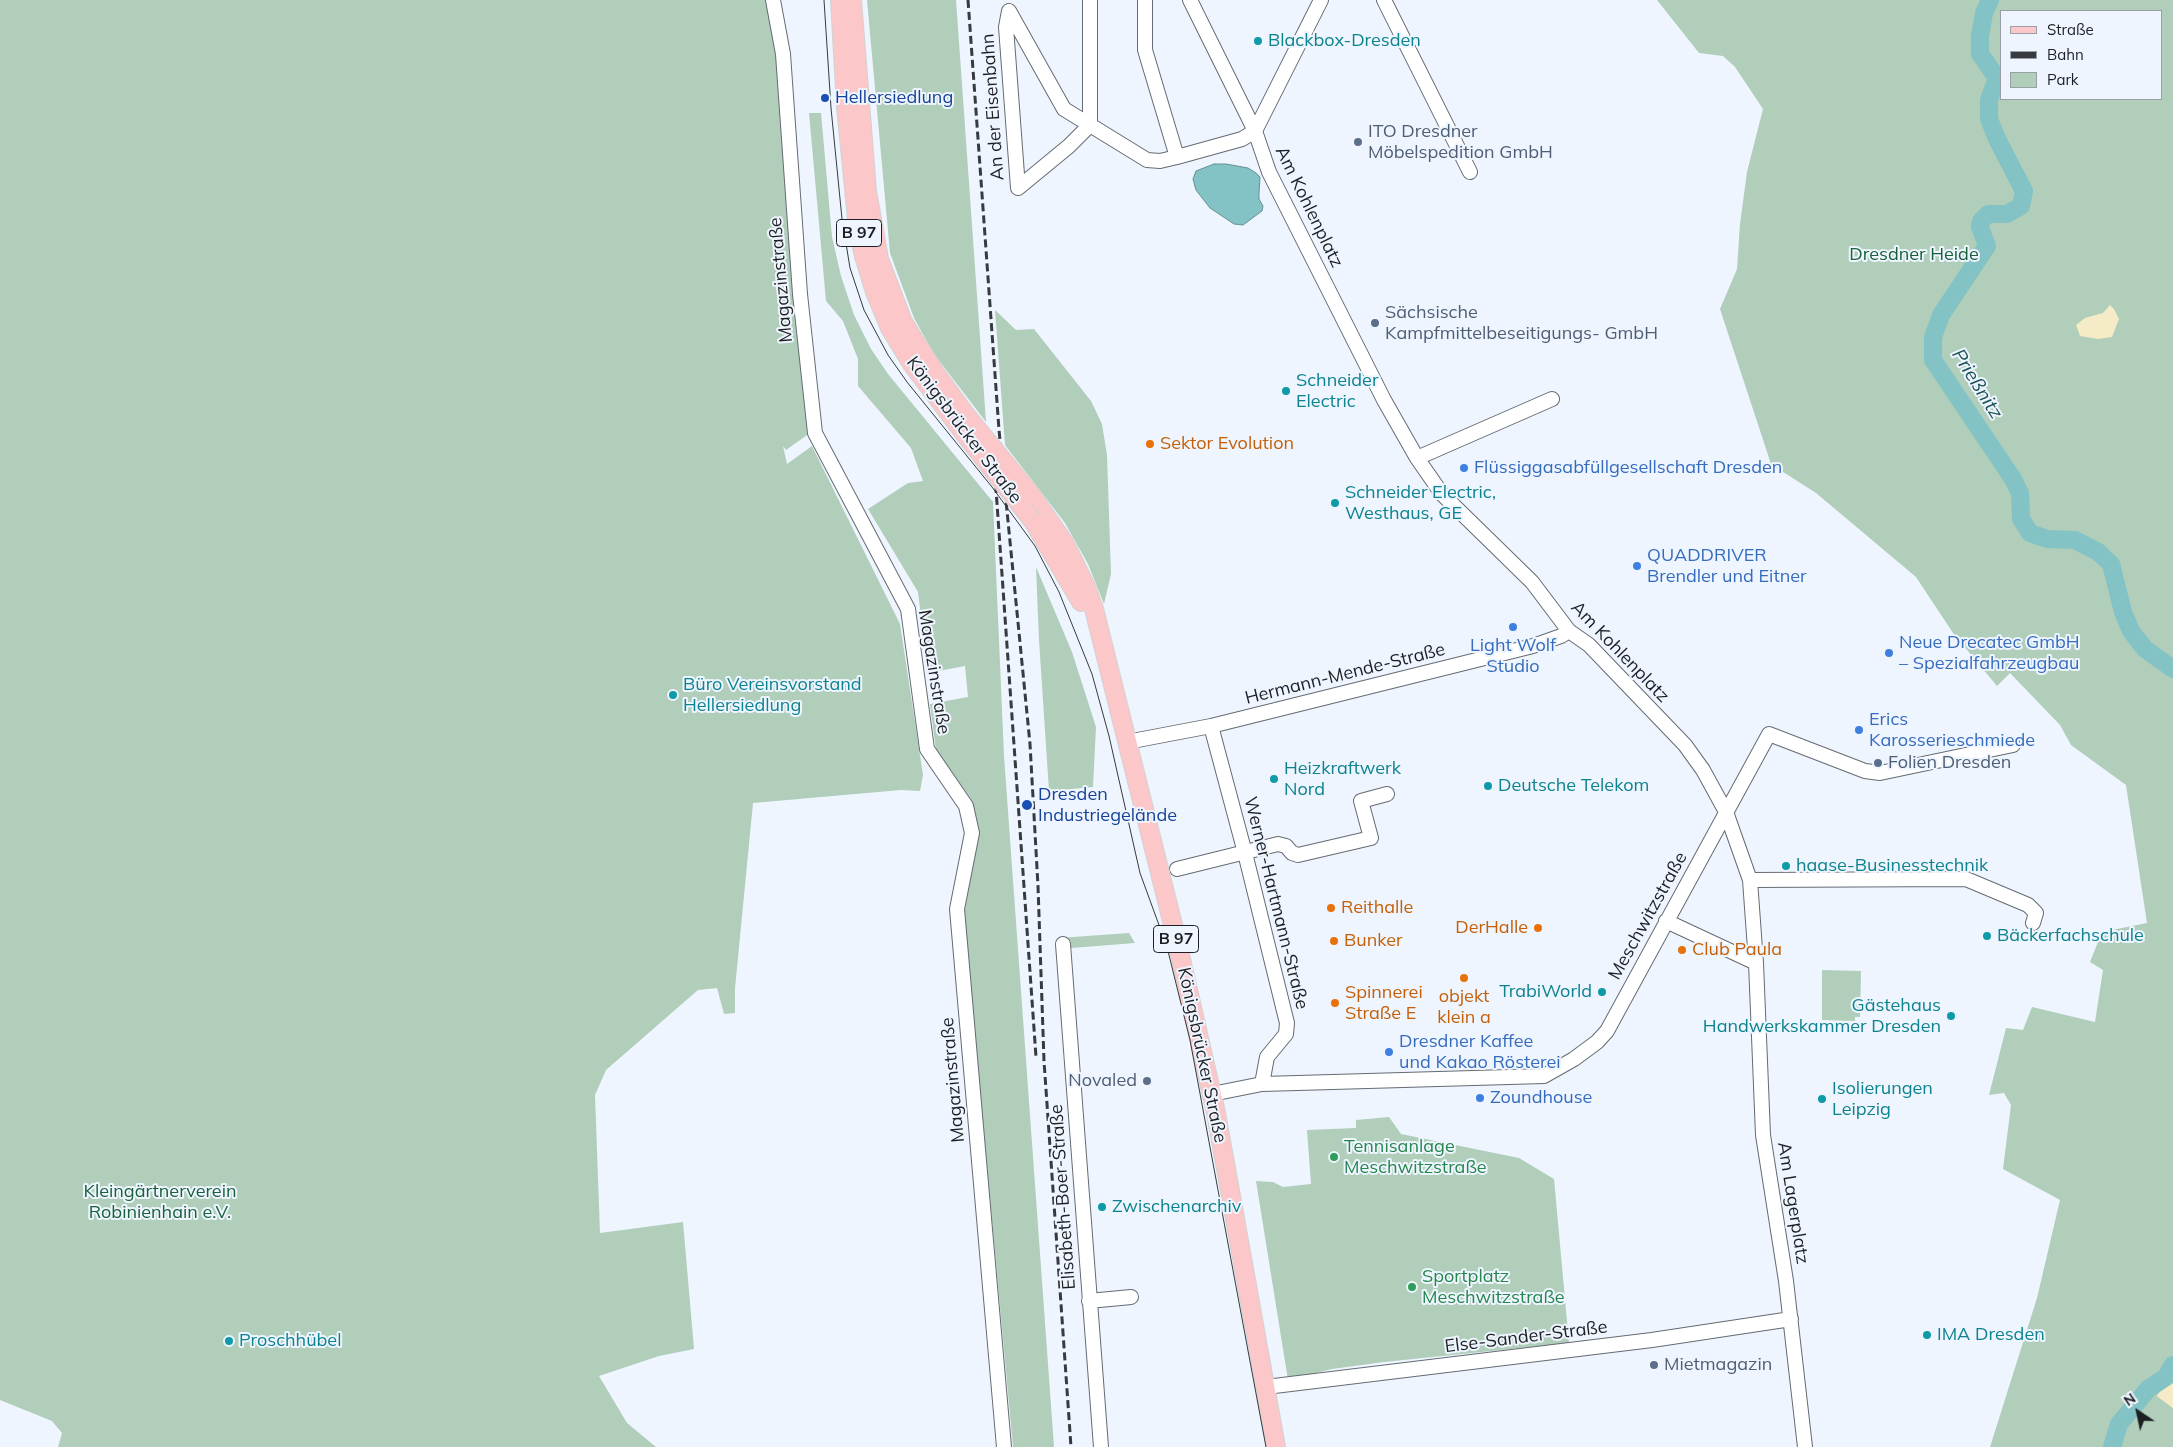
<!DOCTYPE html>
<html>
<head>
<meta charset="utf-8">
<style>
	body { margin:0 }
	#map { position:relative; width:2173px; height:1447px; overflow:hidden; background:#eef5fe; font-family:Mulish,sans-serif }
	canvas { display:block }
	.legend { position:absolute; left:2000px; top:10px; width:162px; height:90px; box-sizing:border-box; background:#eef5fe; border:1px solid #9a9fa6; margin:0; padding:6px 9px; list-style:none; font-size:15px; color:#1d1f23 }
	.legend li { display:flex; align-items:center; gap:10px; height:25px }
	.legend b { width:25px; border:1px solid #9a9fa6 }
	.north { position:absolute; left:2113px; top:1387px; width:50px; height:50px; -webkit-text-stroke:4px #eef5fe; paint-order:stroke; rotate:326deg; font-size:14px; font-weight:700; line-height:20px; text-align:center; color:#1d1f23 }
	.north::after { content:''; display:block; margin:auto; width:18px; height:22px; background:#1d1f23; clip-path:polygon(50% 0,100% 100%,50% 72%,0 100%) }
</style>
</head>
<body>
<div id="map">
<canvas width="2173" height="1447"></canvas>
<ul class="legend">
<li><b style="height:6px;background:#fbc7c8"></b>Straße</li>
<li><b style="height:6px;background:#373a3e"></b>Bahn</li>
<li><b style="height:14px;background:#b0ceba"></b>Park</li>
</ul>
<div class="north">N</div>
</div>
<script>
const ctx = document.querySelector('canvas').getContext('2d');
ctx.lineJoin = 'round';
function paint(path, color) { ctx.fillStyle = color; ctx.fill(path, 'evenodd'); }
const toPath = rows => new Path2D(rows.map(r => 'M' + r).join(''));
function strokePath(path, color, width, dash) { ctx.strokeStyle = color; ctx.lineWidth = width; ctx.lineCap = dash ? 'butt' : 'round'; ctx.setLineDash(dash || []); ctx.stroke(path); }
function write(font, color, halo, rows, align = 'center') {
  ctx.font = font + ' Mulish,sans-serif'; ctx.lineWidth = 4; ctx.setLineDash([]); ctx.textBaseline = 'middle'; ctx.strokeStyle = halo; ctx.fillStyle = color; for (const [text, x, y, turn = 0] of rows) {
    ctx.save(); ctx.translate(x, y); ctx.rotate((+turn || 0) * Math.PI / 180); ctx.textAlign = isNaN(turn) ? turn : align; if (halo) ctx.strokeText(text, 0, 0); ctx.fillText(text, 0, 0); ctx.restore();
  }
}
paint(toPath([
	[0,0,771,0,774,13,810,433,786,450,783,446,787,464,812,446,900,624,923,775,920,791,901,790,753,803,735,988,735,1013,724,1014,717,988,698,990,606,1070,595,1095,600,1233,683,1222,694,1349,659,1356,599,1376,627,1423,656,1447,58,1447,62,1433,52,1421,0,1400],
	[867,0,956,0,986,422,934,354,914,318,890,253],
	[1657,0,2173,0,2173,1374,2157,1396,2173,1408,2173,1447,1990,1447,2037,1298,2060,1200,2003,1169,2011,1105,2004,1093,1989,1095,2006,1028,2023,1030,2032,1007,2095,1022,2103,970,2090,962,2102,932,2147,923,2126,785,2071,745,2060,725,2010,673,1997,686,1953,633,1916,577,1816,493,1780,470,1772,467,1720,309,1737,269,1740,224,1747,172,1763,109,1735,67,1723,56,1699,53],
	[2002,11,2162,11,2162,99,2002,99],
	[809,113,821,113,832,237,841,276,854,315,871,349,888,374,993,502,1004,756,1054,1447,1013,1447,964,916,977,835,971,799,936,750,930,704,968,697,965,666,928,673,918,592,868,509,908,483,923,481,911,448,858,386,858,359,843,321,826,301],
	[995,310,1016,330,1034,329,1091,401,1102,424,1107,455,1111,574,1104,604,1088,564,1065,523,1005,445],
	[1036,567,1072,652,1096,727,1093,787,1049,791,1039,640],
	[1129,933,1135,943,1059,949,1059,938],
	[1822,970,1861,971,1860,1017,1855,1017,1855,1021,1822,1020],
	[1389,1117,1401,1134,1519,1158,1554,1179,1569,1343,1384,1362,1332,1369,1288,1380,1256,1181,1273,1182,1283,1187,1311,1184,1307,1130,1356,1128,1356,1120]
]), '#b0ceba');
paint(toPath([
	[2110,305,2114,309,2119,319,2112,337,2098,339,2080,336,2076,325,2085,318,2103,313],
	[2173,1374,2173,1408,2157,1396]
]), '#f5ebc6');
const water = toPath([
	[1214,164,1226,164,1248,168,1256,173,1260,177,1259,193,1259,199,1263,206,1262,211,1243,225,1234,224,1210,208,1196,190,1193,179,1196,171,1214,164]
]);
paint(water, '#83c2c5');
strokePath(water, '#649194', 1);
strokePath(toPath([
	[1990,0,1984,13,1980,36,1980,54,1997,78,1989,100,1989,119,1997,139,2024,191,2021,206,2007,214,1988,214,1981,221,1980,227,1987,246,1941,315,1933,337,1933,360,2013,479,2020,493,2021,519,2030,533,2047,539,2075,540,2098,552,2111,564,2123,612,2131,631,2145,649,2173,669],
	[2112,1447,2119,1424,2148,1389,2166,1377,2173,1365]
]), '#83c2c5', 18);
const minor = toPath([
	[773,0,783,54,800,294,815,433,908,609,927,749,966,806,972,833,957,909,1004,1447],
	[1145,0,1145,50,1177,157],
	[1190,0,1255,131,1269,172,1384,400,1417,458,1442,494,1532,582,1569,631,1589,645,1685,745,1703,770,1726,812,1750,880,1756,963,1763,1135,1786,1281,1805,1447],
	[1384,0,1470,172],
	[1255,131,1321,0],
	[1018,188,1006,27,1009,11,1064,109,1147,160,1160,161,1177,157,1242,139,1255,131],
	[1018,188,1069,146,1090,125,1090,0],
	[1417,458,1552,399],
	[1211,726,1245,853,1287,1023,1286,1034,1267,1057,1262,1084],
	[1127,742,1211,726,1533,646,1561,636,1569,631],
	[1177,869,1278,844,1286,846,1292,853,1298,855,1371,838,1361,801,1387,794],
	[1750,880,1966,879,2028,905,2036,913,2033,923],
	[1666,921,1756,963],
	[1063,944,1101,1447],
	[1212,1094,1262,1084,1544,1076,1574,1059,1597,1042,1607,1031,1769,734,1865,771,1880,773,2013,745],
	[1089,1301,1131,1297],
	[1266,1387,1652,1340,1791,1319]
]);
const major = toPath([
	[840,0,846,107,858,229,864,256,875,292,890,328,912,364,967,437],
	[852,0,867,191,879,259,903,322,934,371,965,414],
	[1032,496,1065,544,1086,587,1094,609,1176,937,1216,1113,1276,1447],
	[1033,521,1081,602]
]);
strokePath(minor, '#656b72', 16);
strokePath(major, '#d2d2d3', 20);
strokePath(minor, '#fff', 14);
strokePath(major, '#fbc7c8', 18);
strokePath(toPath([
	[824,0,831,108,842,219,850,268,864,310,888,355,907,382,992,487,1035,546,1059,592,1092,674,1109,736,1140,873,1167,947,1190,1040,1266,1447]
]), '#373a3e', 1);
strokePath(toPath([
	[968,0,999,430,1030,744,1038,886,1044,1061,1071,1447],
	[994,461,1036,1057]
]), '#373a3e', 3, [8, 4]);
const majorBridge = toPath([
	[965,414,1032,496],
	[967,437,1033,521]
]);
strokePath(majorBridge, '#d2d2d3', 20, []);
strokePath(majorBridge, '#fbc7c8', 18);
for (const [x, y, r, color] of [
	[1258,41,5,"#0f9aa8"],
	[825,98,5,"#1a4fb4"],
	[1358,142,5,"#5c6f8a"],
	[1375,323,5,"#5c6f8a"],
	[1286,391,5,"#0f9aa8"],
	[1150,444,5,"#e8710a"],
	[1464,468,5,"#3f7fe0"],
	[1335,503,5,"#0f9aa8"],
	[1637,566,5,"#3f7fe0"],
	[1513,627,5,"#3f7fe0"],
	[1889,653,5,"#3f7fe0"],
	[673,695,5,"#0f9aa8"],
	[1859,730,5,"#3f7fe0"],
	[1878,763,5,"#5c6f8a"],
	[1274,779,5,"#0f9aa8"],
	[1488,786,5,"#0f9aa8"],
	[1027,805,6,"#1a4fb4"],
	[1786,866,5,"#0f9aa8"],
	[1331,908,5,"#e8710a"],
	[1538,928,5,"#e8710a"],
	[1987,936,5,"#0f9aa8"],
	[1334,941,5,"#e8710a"],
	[1682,950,5,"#e8710a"],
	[1464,978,5,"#e8710a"],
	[1602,992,5,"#0f9aa8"],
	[1335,1003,5,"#e8710a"],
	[1951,1016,5,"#0f9aa8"],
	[1389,1052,5,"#3f7fe0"],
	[1147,1081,5,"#5c6f8a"],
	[1480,1098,5,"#3f7fe0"],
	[1822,1099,5,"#0f9aa8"],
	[1334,1157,5,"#2e9e5b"],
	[1102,1207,5,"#0f9aa8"],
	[1412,1287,5,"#2e9e5b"],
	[1927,1335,5,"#0f9aa8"],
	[229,1341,5,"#0f9aa8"],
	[1654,1365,5,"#5c6f8a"]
]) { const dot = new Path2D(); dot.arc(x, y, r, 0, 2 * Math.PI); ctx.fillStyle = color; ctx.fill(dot); strokePath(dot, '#eef5fe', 2); }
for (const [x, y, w] of [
	[859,233,45],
	[1176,939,45]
]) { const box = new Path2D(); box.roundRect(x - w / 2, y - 13.5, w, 27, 4); ctx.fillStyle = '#eef5fe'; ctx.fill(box); strokePath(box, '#1d1f23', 1); }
write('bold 16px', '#1d1f23', null, [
	["B 97",859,233],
	["B 97",1176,939]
]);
write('18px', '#0d838f', '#eef5fe', [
	["Blackbox-Dresden",1268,41],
	["Schneider",1296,381],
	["Electric",1296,402],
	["Schneider Electric,",1345,493],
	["Westhaus, GE",1345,514],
	["Büro Vereinsvorstand",683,685],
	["Hellersiedlung",683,706],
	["Heizkraftwerk",1284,769],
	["Nord",1284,790],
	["Deutsche Telekom",1498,786],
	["haase-Businesstechnik",1796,866],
	["Bäckerfachschule",1997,936],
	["TrabiWorld",1592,992,"right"],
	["Gästehaus",1941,1006,"right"],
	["Handwerkskammer Dresden",1941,1027,"right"],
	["Isolierungen",1832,1089],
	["Leipzig",1832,1110],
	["Zwischenarchiv",1112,1207],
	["IMA Dresden",1937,1335],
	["Proschhübel",239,1341]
], 'left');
write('18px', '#164399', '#eef5fe', [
	["Hellersiedlung",835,98],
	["Dresden",1038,795],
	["Industriegelände",1038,816]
], 'left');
write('18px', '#1d1f23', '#eef5fe', [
	["An der Eisenbahn",993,107,-94],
	["Am Kohlenplatz",1309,207,64],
	["Magazinstraße",781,280,-95],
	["Königsbrücker Straße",964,430,53],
	["Am Kohlenplatz",1620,652,46],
	["Magazinstraße",934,672,81],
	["Hermann-Mende-Straße",1345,674,-14],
	["Werner-Hartmann-Straße",1276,903,76],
	["Meschwitzstraße",1648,916,-61],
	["Königsbrücker Straße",1202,1055,78],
	["Magazinstraße",953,1080,-95],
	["Elisabeth-Boer-Straße",1063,1197,-94],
	["Am Lagerplatz",1793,1203,81],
	["Else-Sander-Straße",1526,1337,-7]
]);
write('18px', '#4e5e75', '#eef5fe', [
	["ITO Dresdner",1368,132],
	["Möbelspedition GmbH",1368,153],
	["Sächsische",1385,313],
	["Kampfmittelbeseitigungs- GmbH",1385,334],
	["Folien Dresden",1888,763],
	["Novaled",1137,1081,"right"],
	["Mietmagazin",1664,1365]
], 'left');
write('18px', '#18613a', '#eef5fe', [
	["Dresdner Heide",1914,255],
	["Kleingärtnerverein",160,1192],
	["Robinienhain e.V.",160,1213]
]);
write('18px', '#c56008', '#eef5fe', [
	["Sektor Evolution",1160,444],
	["Reithalle",1341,908],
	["DerHalle",1528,928,"right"],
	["Bunker",1344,941],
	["Club Paula",1692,950],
	["Spinnerei",1345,993],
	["Straße E",1345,1014],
	["objekt",1464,997,"center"],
	["klein a",1464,1018,"center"]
], 'left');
write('18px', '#366cbe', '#eef5fe', [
	["Flüssiggasabfüllgesellschaft Dresden",1474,468],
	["QUADDRIVER",1647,556],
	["Brendler und Eitner",1647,577],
	["Neue Drecatec GmbH",1899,643],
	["– Spezialfahrzeugbau",1899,664],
	["Light Wolf",1513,646,"center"],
	["Studio",1513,667,"center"],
	["Erics",1869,720],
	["Karosserieschmiede",1869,741],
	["Dresdner Kaffee",1399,1042],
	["und Kakao Rösterei",1399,1063],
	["Zoundhouse",1490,1098]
], 'left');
write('18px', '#27864d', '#eef5fe', [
	["Tennisanlage",1344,1147],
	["Meschwitzstraße",1344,1168],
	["Sportplatz",1422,1277],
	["Meschwitzstraße",1422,1298]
], 'left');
write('italic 19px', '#1b5255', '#eef5fe', [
	["Prießnitz",1977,384,58]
]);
</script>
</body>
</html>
